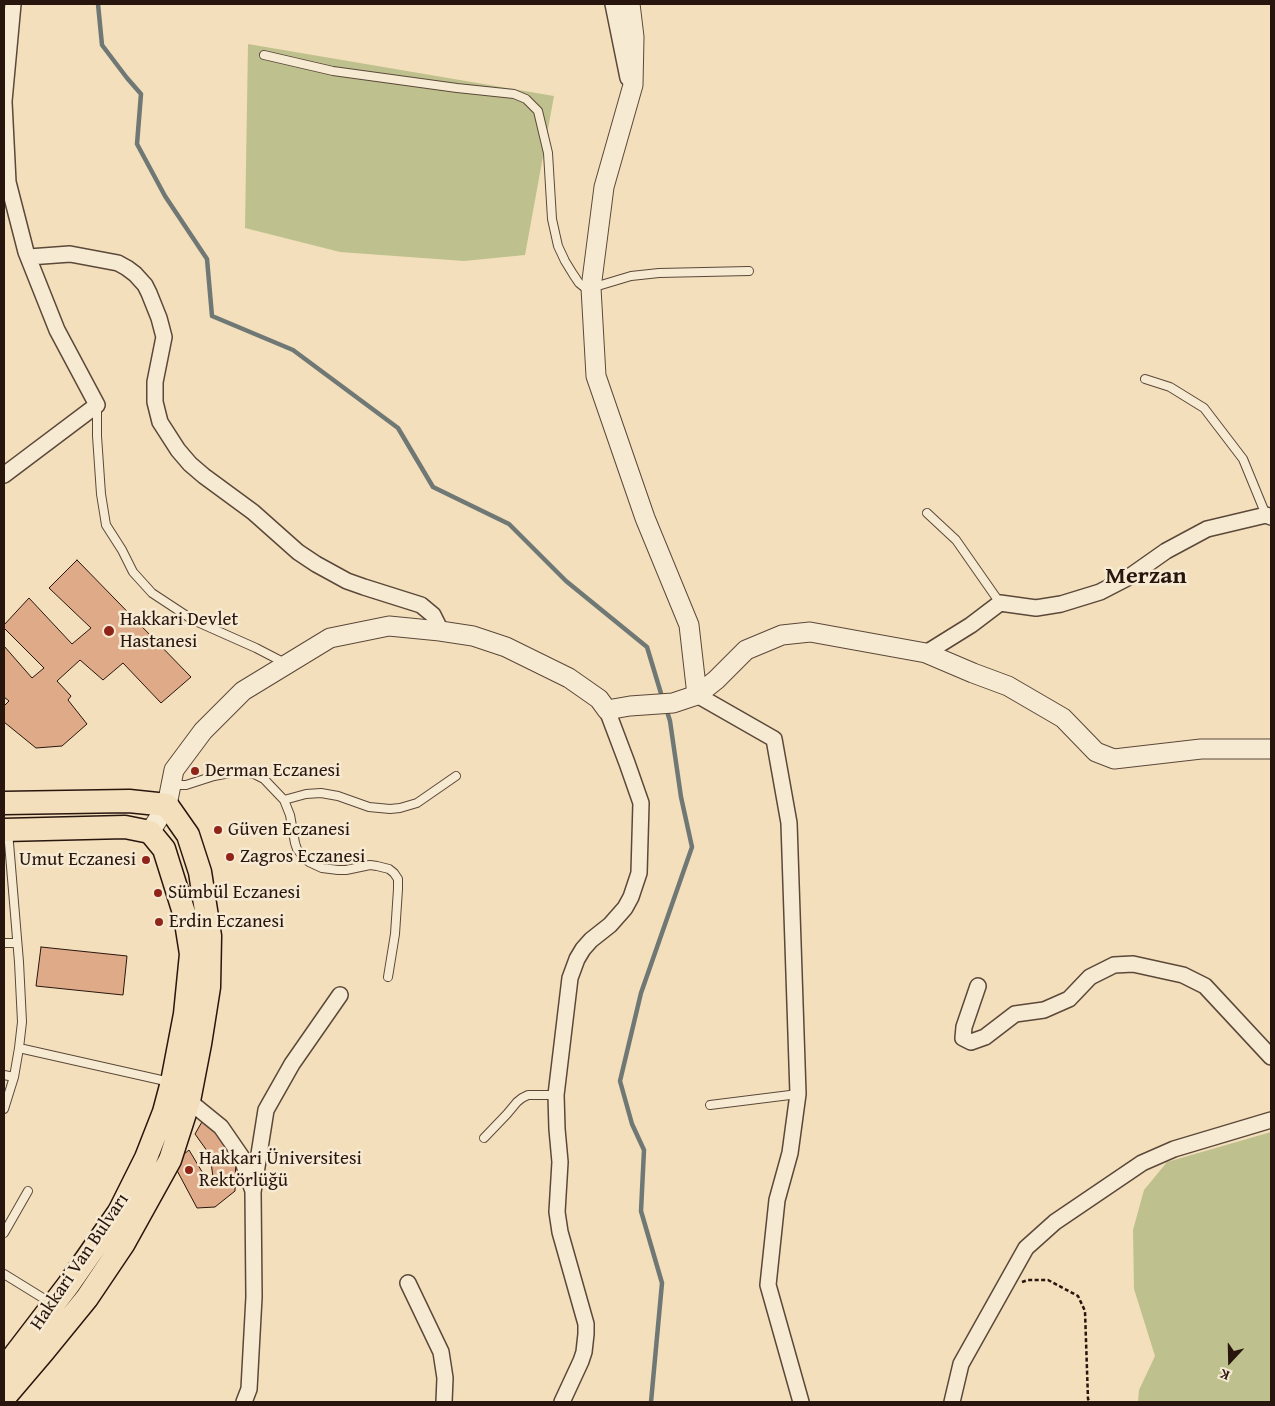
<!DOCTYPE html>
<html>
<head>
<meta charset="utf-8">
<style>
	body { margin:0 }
	#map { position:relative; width:1275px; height:1406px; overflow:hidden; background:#f3dfbb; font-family:"Gentium Book Plus",serif }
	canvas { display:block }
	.frame { position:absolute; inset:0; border:5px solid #28150e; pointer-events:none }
	.north { position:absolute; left:1205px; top:1336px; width:50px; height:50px; -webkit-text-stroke:4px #f7ead3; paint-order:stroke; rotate:201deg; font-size:14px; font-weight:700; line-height:20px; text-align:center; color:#28150e }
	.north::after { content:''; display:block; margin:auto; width:18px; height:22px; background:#28150e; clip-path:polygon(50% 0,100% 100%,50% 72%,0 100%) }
</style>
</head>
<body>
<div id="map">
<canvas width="1275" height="1406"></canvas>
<div class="frame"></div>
<div class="north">K</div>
</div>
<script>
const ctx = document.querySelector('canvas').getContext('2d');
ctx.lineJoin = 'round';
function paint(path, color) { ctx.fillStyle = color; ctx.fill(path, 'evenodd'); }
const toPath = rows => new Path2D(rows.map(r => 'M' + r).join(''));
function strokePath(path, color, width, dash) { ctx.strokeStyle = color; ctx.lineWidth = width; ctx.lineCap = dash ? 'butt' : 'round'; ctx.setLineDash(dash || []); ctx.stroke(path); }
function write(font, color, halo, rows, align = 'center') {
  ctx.font = font + ' "Gentium Book Plus",serif'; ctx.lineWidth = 5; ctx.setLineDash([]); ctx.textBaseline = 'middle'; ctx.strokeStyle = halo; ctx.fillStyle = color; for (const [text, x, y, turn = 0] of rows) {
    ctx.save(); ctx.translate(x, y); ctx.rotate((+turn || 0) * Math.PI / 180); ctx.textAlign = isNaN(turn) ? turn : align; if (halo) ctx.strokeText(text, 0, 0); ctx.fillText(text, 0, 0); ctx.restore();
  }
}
paint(toPath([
	[248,44,554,96,525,255,464,261,340,252,245,228],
	[1271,1132,1271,1402,1138,1402,1139,1390,1155,1356,1134,1289,1133,1230,1144,1190,1167,1162]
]), '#bec18e');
strokePath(toPath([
	[98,4,102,45,127,78,141,94,137,144,165,196,207,259,212,316,293,350,398,428,433,487,509,524,566,581,647,647,663,700],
	[651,1402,662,1283,641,1211,644,1150,632,1124,620,1081,641,993,692,847,681,797,670,721,666,708]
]), '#6f7875', 4.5);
const building = toPath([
	[77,560,191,677,161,703,123,663,103,680,80,660,57,681,71,696,68,700,87,724,62,746,36,748,4,722,4,706,9,701,4,697,4,646,32,678,44,668,4,628,4,625,29,598,72,644,91,628,49,588,77,560],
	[41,947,127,956,123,995,36,986,41,947],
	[203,1120,236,1152,235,1191,215,1207,197,1208,173,1163,189,1150,207,1180,213,1177,210,1155,195,1134,203,1120]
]);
paint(building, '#deaa88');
strokePath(building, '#28150e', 1);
const service = toPath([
	[264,55,333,71,457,88,514,94,526,99,538,111,548,153,552,219,558,246,565,261,573,274,579,283,584,287,591,288,631,276,659,273,749,271],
	[1145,379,1170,387,1204,408,1243,459,1266,515],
	[97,405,97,436,101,494,106,525,122,550,133,572,152,593,193,620,256,648,285,663],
	[927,513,956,540,1000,603],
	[171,785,186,785,214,776,240,771,254,774,264,779,284,800,290,815,295,843,297,849,301,854,309,862,322,868,338,870,346,870,370,865,377,866,389,869,394,873,398,879,398,889,395,934,388,977],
	[284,800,306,794,321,793,338,796,369,807,390,809,400,808,417,803,456,776],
	[4,943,17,943],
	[19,1048,170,1082],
	[4,1075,14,1077],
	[710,1105,798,1094],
	[4,1109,14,1077,19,1048,22,1022,19,962,8,831],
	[484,1138,507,1114,517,1102,522,1098,528,1095,556,1095],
	[4,1233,28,1191],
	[4,1274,51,1303]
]);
const minor = toPath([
	[613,4,628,78],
	[4,101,13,4],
	[4,102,8,182,26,252,57,330,97,405,4,475],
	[29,257,70,254,118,263,127,268,135,274,145,285,149,293,159,318,164,337,155,382,155,402,160,422,178,450,190,464,204,476,253,512,298,552,316,564,347,581,364,587,421,605,433,615,438,625,440,631],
	[926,653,971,625,1000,603,1036,608,1061,604,1100,592,1129,577,1166,551,1207,529,1266,515,1271,517],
	[697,695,774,739,789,823,798,1094,790,1153,777,1200,768,1285,801,1402],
	[978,986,964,1027,963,1038,971,1042,985,1037,1015,1014,1044,1010,1069,999,1090,977,1114,965,1133,964,1183,975,1205,986,1271,1057],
	[189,1101,221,1127,241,1156,253,1191],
	[408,1283,441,1352,445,1378,444,1402],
	[244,1402,249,1389,254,1297,253,1192,266,1110,292,1064,340,995],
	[562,1402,581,1361,584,1352,586,1334,586,1324,560,1232,557,1212,560,1162,557,1129,556,1095,570,978,577,959,583,949,591,940,610,925,625,908,631,897,639,873,641,803,627,763,607,710],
	[952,1402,961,1364,1026,1248,1055,1222,1142,1163,1174,1149,1271,1120]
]);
const tertiary = toPath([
	[630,4,634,37,633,85,604,187,591,288,596,376,645,518,689,625,697,695],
	[150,832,167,805,174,770,203,731,243,691,330,638,389,626,440,631,473,636,506,647,569,678,599,699,607,710,630,706,673,703,697,695,716,680,746,650,782,635,810,632,926,653,973,673,1008,686,1063,718,1096,752,1114,759,1201,749,1271,749]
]);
const primary = toPath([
	[4,803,129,801,167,805,188,835,200,872,210,936,209,987,200,1044,189,1101,170,1160,124,1243,87,1298,43,1352,4,1398],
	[4,830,125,827,150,832,164,849,185,916,191,954,185,1014,172,1082,164,1112,146,1158,119,1212,69,1284,4,1369]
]);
strokePath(service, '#5b4839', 10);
strokePath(minor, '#5b4839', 18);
strokePath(tertiary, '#5b4839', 21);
strokePath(primary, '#28150e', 25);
strokePath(toPath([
	[1022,1282,1028,1280,1048,1280,1078,1296,1085,1311,1088,1399,1090,1402]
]), '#28150e', 2.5, [4, 2.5]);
strokePath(service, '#f7ead3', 8);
strokePath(minor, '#f7ead3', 15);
strokePath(tertiary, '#f7ead3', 19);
strokePath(primary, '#f3dfbb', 22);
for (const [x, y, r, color] of [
	[109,631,6,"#8f2418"],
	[195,771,5,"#8f2418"],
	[218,830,5,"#8f2418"],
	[230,857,5,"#8f2418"],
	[146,860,5,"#8f2418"],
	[158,893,5,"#8f2418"],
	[159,922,5,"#8f2418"],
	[189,1170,5,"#8f2418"]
]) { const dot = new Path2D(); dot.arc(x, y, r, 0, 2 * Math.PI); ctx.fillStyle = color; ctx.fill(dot); strokePath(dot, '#f7ead3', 2); }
write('19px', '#28150e', '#f7ead3', [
	["Hakkari Devlet",120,620],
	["Hastanesi",120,642],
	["Derman Eczanesi",205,771],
	["Güven Eczanesi",228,830],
	["Zagros Eczanesi",240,857],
	["Umut Eczanesi",136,860,"right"],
	["Sümbül Eczanesi",168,893],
	["Erdin Eczanesi",169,922],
	["Hakkari Üniversitesi",199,1159],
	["Rektörlüğü",199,1181]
], 'left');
write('19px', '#28150e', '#f7ead3', [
	["Hakkari Van Bulvarı",80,1262,-56]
]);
write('bold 24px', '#28150e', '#f7ead3', [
	["Merzan",1146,577]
]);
</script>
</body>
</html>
